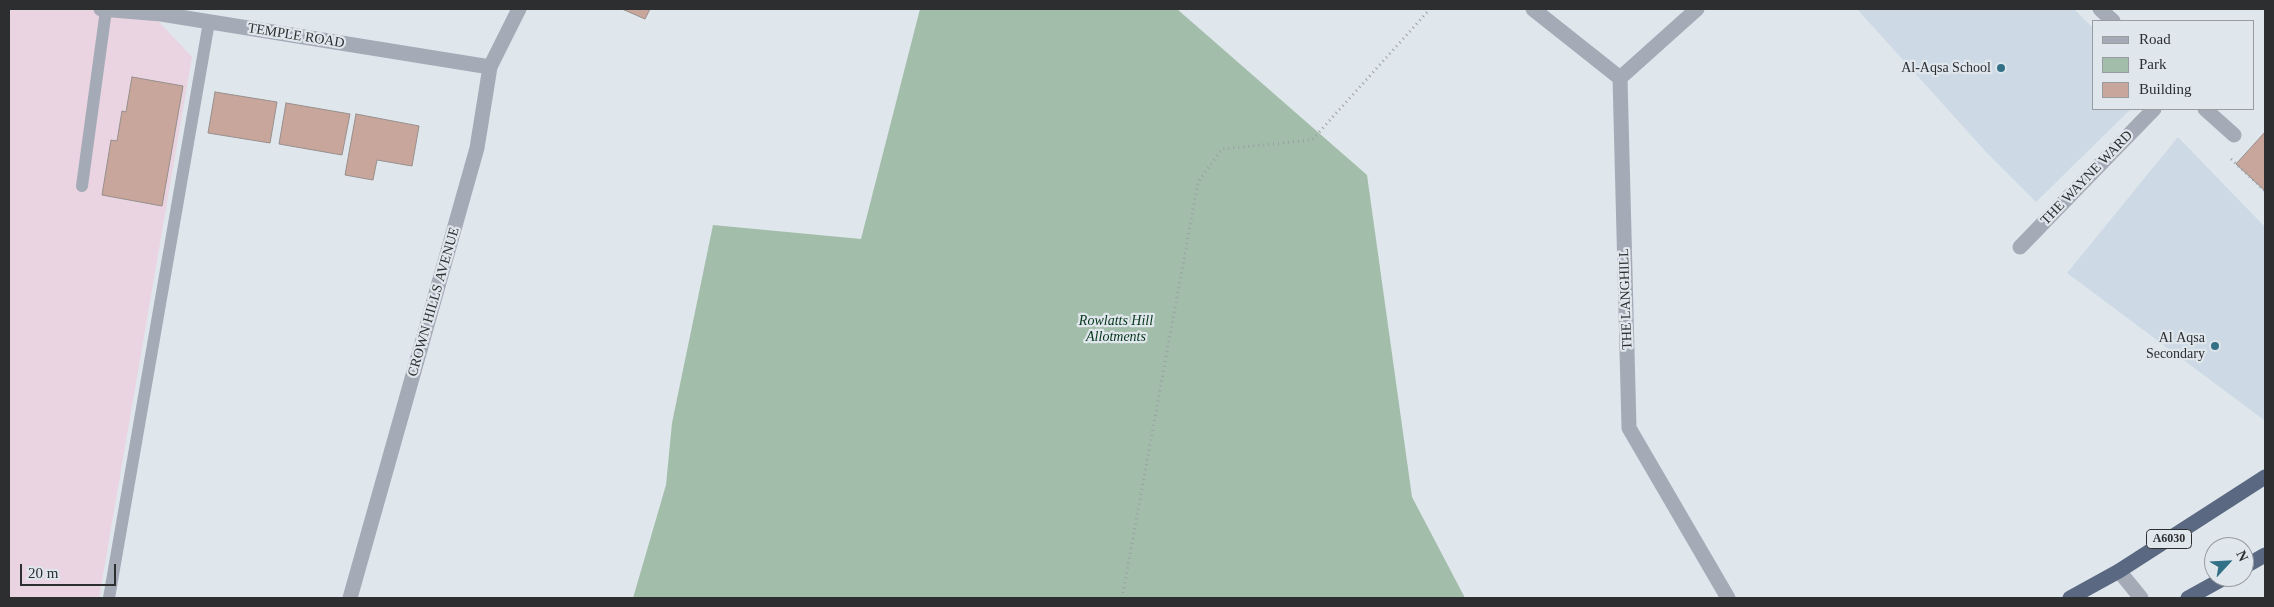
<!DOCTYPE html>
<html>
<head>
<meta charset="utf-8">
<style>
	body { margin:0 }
	#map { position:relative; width:2274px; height:607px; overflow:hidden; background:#dfe6ec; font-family:"Times New Roman",serif }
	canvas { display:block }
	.frame { position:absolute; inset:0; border:10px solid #2c2e30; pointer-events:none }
	.legend { position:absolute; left:2092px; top:20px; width:162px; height:90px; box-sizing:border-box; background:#dfe6ec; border:1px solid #979ca1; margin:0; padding:6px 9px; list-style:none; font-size:15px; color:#2c2e30 }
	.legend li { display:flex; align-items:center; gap:10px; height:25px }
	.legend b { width:25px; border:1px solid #979ca1 }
	.north { position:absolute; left:2204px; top:537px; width:50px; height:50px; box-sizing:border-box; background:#dfe6ec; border:1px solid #979ca1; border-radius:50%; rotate:65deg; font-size:14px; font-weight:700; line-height:20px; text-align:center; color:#2c2e30 }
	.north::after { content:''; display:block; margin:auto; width:18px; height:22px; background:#337186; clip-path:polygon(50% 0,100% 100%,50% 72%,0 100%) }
	.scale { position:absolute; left:20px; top:564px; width:96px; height:22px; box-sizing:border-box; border:2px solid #2c2e30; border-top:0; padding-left:6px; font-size:15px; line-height:18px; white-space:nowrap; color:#2c2e30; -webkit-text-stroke:4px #dfe6ec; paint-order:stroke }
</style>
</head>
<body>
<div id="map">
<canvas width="2274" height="607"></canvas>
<div class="frame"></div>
<ul class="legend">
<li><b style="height:6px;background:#a4abb7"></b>Road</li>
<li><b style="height:14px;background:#a2bda9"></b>Park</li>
<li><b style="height:14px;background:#c8a69c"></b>Building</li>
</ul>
<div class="north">N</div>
<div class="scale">20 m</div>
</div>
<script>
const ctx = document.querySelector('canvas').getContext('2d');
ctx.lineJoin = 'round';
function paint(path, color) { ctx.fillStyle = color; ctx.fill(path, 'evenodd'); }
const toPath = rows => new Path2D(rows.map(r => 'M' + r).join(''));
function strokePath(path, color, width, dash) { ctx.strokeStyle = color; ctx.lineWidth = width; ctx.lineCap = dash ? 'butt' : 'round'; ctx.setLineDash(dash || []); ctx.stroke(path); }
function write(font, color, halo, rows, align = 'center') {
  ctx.font = font + ' "Times New Roman",serif'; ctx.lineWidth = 4.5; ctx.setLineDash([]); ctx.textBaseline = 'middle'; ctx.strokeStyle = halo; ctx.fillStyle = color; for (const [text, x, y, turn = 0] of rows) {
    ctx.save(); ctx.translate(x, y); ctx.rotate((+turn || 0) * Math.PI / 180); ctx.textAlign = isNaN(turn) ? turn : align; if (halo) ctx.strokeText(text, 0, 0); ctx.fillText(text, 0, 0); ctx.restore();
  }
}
paint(toPath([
	[9,9,147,9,192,57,99,598,9,598]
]), '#ead4e1');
paint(toPath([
	[1857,9,2074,9,2093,28,2093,109,2131,109,2036,202,1987,153],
	[2178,137,2265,227,2264,420,2067,273]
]), '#cddae6');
paint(toPath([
	[920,9,1177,9,1367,175,1412,497,1465,598,633,598,666,485,672,423,713,225,861,239]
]), '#a2bda9');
const building = toPath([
	[622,9,650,9,645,19,622,9],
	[132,77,183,86,162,206,102,195,111,140,117,141,122,111,126,112,132,77],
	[215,92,277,102,270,143,208,133,215,92],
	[286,103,350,114,342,155,279,144,286,103],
	[356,114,419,126,412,166,377,160,373,180,345,175,356,114],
	[2265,132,2265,191,2236,164,2265,132]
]);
paint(building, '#c8a69c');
strokePath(building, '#978f8c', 1);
strokePath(toPath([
	[2231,159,2265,191],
	[1122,598,1198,182,1222,149,1312,140,1430,9]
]), '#9ba1a5', 3, [1, 4]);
strokePath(toPath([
	[82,186,106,10],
	[109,598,209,22]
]), '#a4abb7', 12);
strokePath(toPath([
	[101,9,161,14,490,67],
	[1533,9,1620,78],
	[1697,9,1620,78,1629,428,1728,598],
	[2100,9,2113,21],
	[2205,109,2234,135],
	[2020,247,2154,109],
	[2119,571,2141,598],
	[350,598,477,148,490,67,519,9]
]), '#a4abb7', 15);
strokePath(toPath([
	[2244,567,2265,555],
	[2070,598,2119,571,2265,477],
	[2188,598,2226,577]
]), '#5a6981', 15);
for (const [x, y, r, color] of [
	[2001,68,5,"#337186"],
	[2215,346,5,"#337186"]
]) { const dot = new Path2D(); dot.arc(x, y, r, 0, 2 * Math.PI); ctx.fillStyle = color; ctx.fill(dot); strokePath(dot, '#dfe6ec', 2); }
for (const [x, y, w] of [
	[2169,539,45]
]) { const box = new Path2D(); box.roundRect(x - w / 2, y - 9.5, w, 19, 4); ctx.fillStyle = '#dfe6ec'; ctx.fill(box); strokePath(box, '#2c2e30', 1); }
write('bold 12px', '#2c2e30', null, [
	["A6030",2169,539]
]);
write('14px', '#2c2e30', '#dfe6ec', [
	["TEMPLE ROAD",296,36,9],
	["THE WAYNE WARD",2087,178,-46],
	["THE LANGHILL",1626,299,-92],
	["CROWN HILLS AVENUE",434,302,-74]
]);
write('14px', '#2c2e30', '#dfe6ec', [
	["Al-Aqsa School",1991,68],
	["Al Aqsa",2205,338],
	["Secondary",2205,354]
], 'right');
write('italic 14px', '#043619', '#dfe6ec', [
	["Rowlatts Hill",1116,321],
	["Allotments",1116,337]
]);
</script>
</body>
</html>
